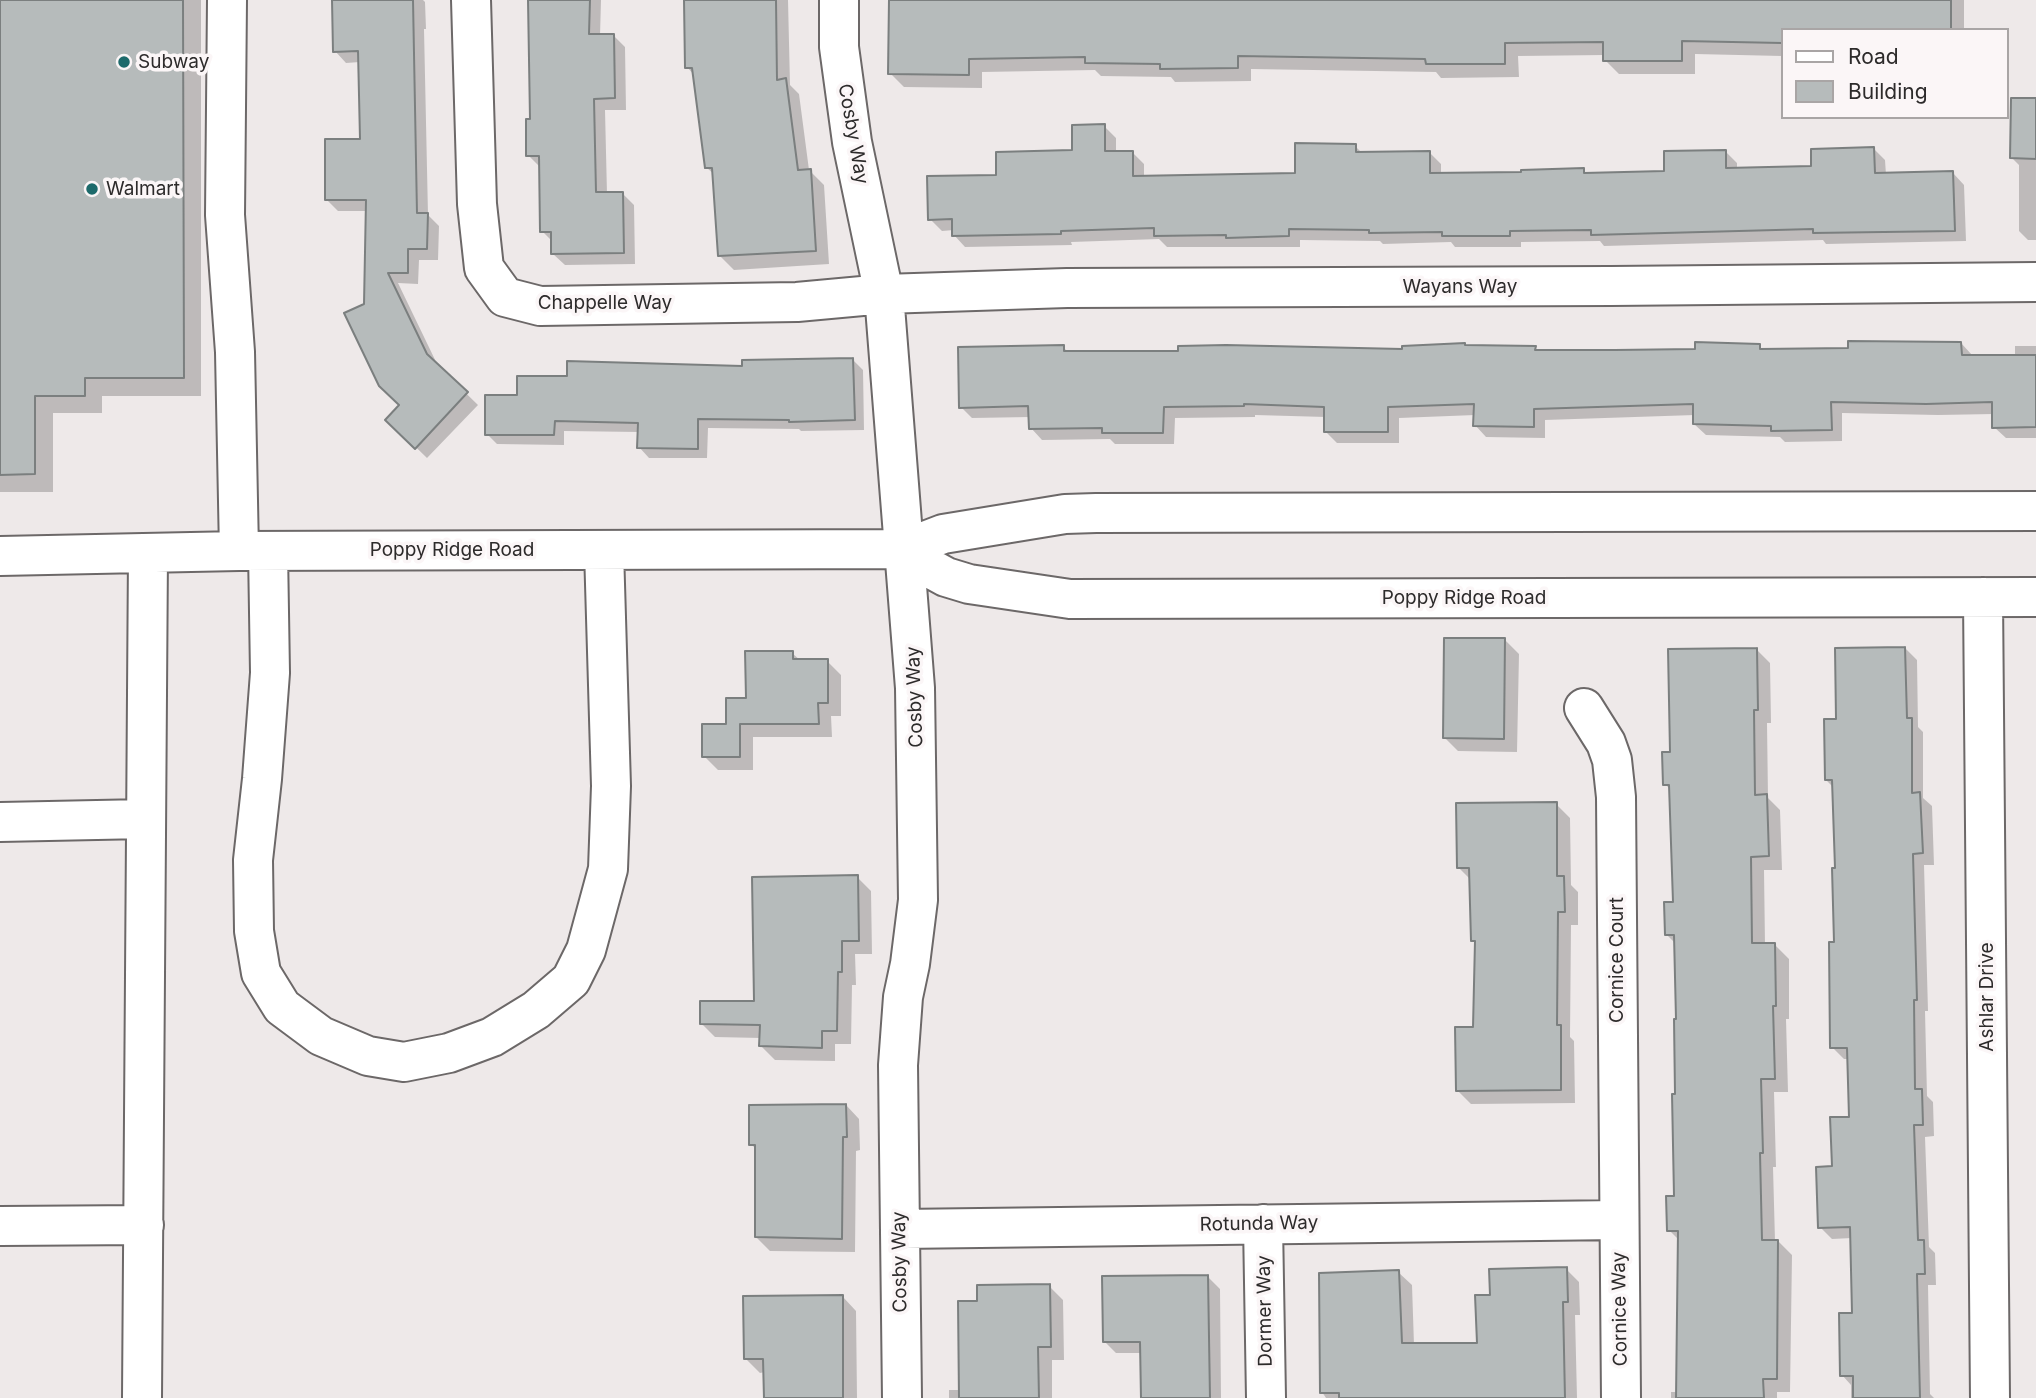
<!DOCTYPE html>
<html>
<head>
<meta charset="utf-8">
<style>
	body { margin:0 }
	#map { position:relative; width:2036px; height:1398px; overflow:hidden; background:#eee9e9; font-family:Inter,sans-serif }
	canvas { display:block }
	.legend { position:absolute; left:1781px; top:28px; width:228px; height:91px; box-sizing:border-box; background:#fbf6f7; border:2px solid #a9a5a5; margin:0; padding:9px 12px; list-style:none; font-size:21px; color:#2d2b2b }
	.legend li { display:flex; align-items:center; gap:14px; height:35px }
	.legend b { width:35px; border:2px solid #a9a5a5 }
</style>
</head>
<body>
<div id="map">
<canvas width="2036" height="1398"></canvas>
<ul class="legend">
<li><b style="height:9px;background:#fff"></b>Road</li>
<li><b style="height:19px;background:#b6bbbb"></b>Building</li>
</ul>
</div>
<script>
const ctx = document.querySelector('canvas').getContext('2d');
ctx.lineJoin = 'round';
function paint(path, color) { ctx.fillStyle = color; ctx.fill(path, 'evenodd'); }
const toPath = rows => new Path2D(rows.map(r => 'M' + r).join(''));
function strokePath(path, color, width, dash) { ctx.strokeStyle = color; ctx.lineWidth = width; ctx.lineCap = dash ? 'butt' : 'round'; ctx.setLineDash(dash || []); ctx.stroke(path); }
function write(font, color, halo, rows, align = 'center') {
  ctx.font = font + ' Inter,sans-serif'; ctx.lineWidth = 7; ctx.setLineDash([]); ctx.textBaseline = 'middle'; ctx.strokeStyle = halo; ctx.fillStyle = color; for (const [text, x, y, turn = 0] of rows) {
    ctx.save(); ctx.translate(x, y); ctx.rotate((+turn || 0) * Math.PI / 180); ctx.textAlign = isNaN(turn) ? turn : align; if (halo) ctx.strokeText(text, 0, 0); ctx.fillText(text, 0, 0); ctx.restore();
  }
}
paint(toPath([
	[0,0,201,0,201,396,102,396,102,413,53,413,53,492,0,492],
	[334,0,423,0,425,2,426,29,424,29,428,215,439,226,438,260,419,260,418,284,398,283,438,366,478,405,427,458,388,420,402,406,365,305,367,211,338,211,327,200,362,140,360,62,346,63,335,51],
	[531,0,601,0,600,36,613,35,625,47,626,110,605,110,607,194,622,193,634,205,635,264,565,265,553,254,553,242,542,231,541,168,528,155,532,120],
	[686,0,788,0,790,85,799,94,809,170,824,185,829,264,734,270,720,256,715,175,707,168,695,76,687,67],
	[891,0,1964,0,1964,30,1782,30,1782,56,1695,54,1695,74,1619,74,1605,60,1605,55,1518,56,1519,77,1441,78,1436,72,1251,69,1251,81,1175,82,1171,77,1101,76,1095,70,982,72,982,88,904,87,890,73],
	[2036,100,2036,240,2028,240,2019,231,2019,165,2012,158],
	[1104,126,1116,138,1116,153,1132,152,1144,164,1144,177,1297,174,1355,146,1363,154,1429,152,1441,164,1441,175,1583,170,1587,175,1666,173,1725,151,1737,163,1737,170,1813,168,1874,149,1885,160,1886,175,1953,173,1964,185,1966,241,1826,244,1823,240,1604,246,1600,241,1521,242,1521,247,1455,247,1451,242,1383,244,1380,241,1300,240,1300,247,1167,247,1159,239,1071,242,1072,245,965,247,954,235,954,230,942,231,930,219,998,177,1074,152],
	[1961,343,1972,355,2015,356,2015,346,2036,346,2036,438,2006,438,1994,427,1994,414,1938,415,1842,413,1842,441,1785,442,1780,437,1706,435,1694,424,1695,415,1545,420,1545,438,1486,437,1475,425,1475,415,1399,418,1399,443,1337,443,1326,432,1326,417,1255,415,1255,417,1175,418,1174,444,1115,444,1110,439,1042,440,1031,428,1030,417,972,418,961,407,1063,347,1069,353,1404,351,1466,347,1535,348,1539,352,1697,350,1759,346,1765,351,1849,350],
	[853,360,863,370,864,430,801,431,799,429,708,428,707,458,649,458,639,447,639,432,564,431,564,445,497,444,487,434,519,397,569,378],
	[1505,640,1519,654,1517,752,1458,751,1444,737],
	[1905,648,1917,660,1918,727,1923,732,1923,798,1932,806,1934,865,1924,865,1928,1011,1925,1011,1927,1096,1933,1102,1934,1136,1925,1137,1929,1247,1935,1253,1936,1285,1928,1285,1930,1394,1934,1398,1851,1398,1851,1385,1842,1375,1853,1314,1852,1238,1832,1239,1820,1227,1834,1168,1850,1118,1849,1059,1844,1059,1832,1047,1837,869,1834,788,1826,780,1838,721],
	[1756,649,1770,663,1771,723,1767,723,1768,798,1780,810,1782,870,1764,870,1765,945,1775,945,1789,959,1789,1019,1786,1019,1788,1092,1774,1092,1776,1167,1773,1167,1775,1241,1778,1241,1792,1255,1790,1392,1777,1392,1777,1398,1671,1398,1671,1392,1678,1392,1680,1241,1669,1230,1676,1197,1678,1021,1676,944,1667,935,1675,903,1671,790,1665,784,1672,753],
	[792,653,801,661,827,661,841,675,841,716,831,716,832,737,753,737,753,770,718,770,704,756,747,700],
	[1556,804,1570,818,1571,885,1578,892,1578,925,1571,925,1570,1037,1574,1041,1575,1103,1471,1104,1457,1090,1475,1028,1477,944,1473,940,1471,880,1458,867],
	[857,877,871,891,872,954,855,954,856,985,852,985,851,1044,835,1044,835,1061,775,1060,761,1046,761,1038,715,1037,701,1023,756,1003],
	[846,1105,859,1119,860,1150,856,1151,855,1252,770,1251,756,1237,757,1150,751,1144],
	[1566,1269,1579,1282,1580,1315,1575,1315,1577,1398,1326,1398,1322,1392,1398,1272,1412,1285,1414,1345,1479,1345,1492,1296],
	[1208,1277,1220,1289,1221,1398,1143,1398,1142,1353,1116,1353,1104,1341],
	[1049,1286,1063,1300,1064,1360,1052,1360,1052,1398,949,1398,949,1390,961,1390,979,1302],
	[843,1297,856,1311,857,1398,765,1398,765,1372,760,1373,746,1359]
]), '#0003');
const building = toPath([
	[0,0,183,0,184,378,85,378,85,396,35,396,35,474,0,475,0,0],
	[332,0,413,0,417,213,428,213,427,249,408,249,408,273,388,273,427,354,468,392,415,449,385,420,399,405,379,386,344,313,364,304,366,200,325,200,325,139,360,139,358,51,333,52,332,0],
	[528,0,590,0,589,34,614,34,615,98,594,99,596,192,623,192,624,253,551,254,551,232,540,232,539,156,526,156,526,119,530,119,528,0],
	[684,0,776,0,777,80,786,78,798,170,811,169,816,251,718,256,712,168,705,168,692,68,685,68,684,0],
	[889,0,1951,0,1951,30,1782,30,1782,43,1682,41,1682,61,1603,61,1603,42,1505,43,1505,64,1426,64,1425,59,1238,56,1238,68,1160,69,1160,64,1085,63,1085,57,969,59,969,75,888,74,889,0],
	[2011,98,2036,98,2036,159,2010,158,2011,98],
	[1105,124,1105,151,1133,151,1133,176,1295,173,1295,143,1356,144,1356,152,1430,151,1430,173,1521,172,1521,170,1584,168,1584,173,1664,171,1664,151,1726,150,1726,168,1811,166,1811,149,1874,147,1875,173,1953,171,1955,231,1813,233,1813,229,1591,235,1591,230,1510,231,1510,236,1442,236,1442,232,1369,233,1369,230,1289,229,1289,236,1226,238,1226,235,1154,236,1154,228,1061,231,1061,234,952,236,952,219,928,220,927,176,996,175,996,152,1072,150,1072,125,1105,124],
	[1848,341,1961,342,1962,355,2036,355,2036,427,1992,428,1992,402,1926,404,1831,402,1832,430,1771,431,1771,426,1693,424,1693,404,1534,409,1534,427,1473,426,1474,404,1388,407,1388,432,1324,432,1324,407,1244,404,1244,406,1164,407,1163,433,1102,433,1102,428,1029,429,1028,406,959,408,958,347,1064,345,1064,351,1178,351,1178,346,1226,345,1402,349,1402,346,1465,343,1465,345,1536,346,1535,350,1615,350,1695,349,1695,342,1760,344,1760,349,1848,348,1848,341],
	[853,358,855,420,789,422,789,420,698,419,698,449,637,448,638,423,555,421,554,435,485,435,485,395,517,395,517,376,567,376,567,361,742,366,742,360,853,358],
	[1444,638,1505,638,1504,739,1443,738,1444,638],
	[1905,647,1907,718,1912,718,1912,793,1920,792,1923,853,1913,854,1917,1000,1914,1000,1915,1089,1922,1089,1923,1125,1914,1125,1918,1240,1924,1240,1925,1274,1917,1274,1920,1398,1853,1398,1853,1376,1840,1376,1839,1313,1852,1313,1850,1227,1818,1228,1816,1167,1832,1166,1830,1117,1849,1117,1847,1048,1830,1048,1829,942,1834,942,1832,868,1835,868,1832,780,1825,780,1824,719,1836,719,1835,648,1905,647],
	[1757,648,1758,710,1754,710,1755,795,1767,794,1769,856,1751,857,1752,943,1775,943,1776,1006,1773,1006,1775,1079,1761,1079,1763,1153,1760,1153,1762,1240,1778,1240,1777,1379,1763,1379,1764,1398,1676,1398,1678,1231,1667,1231,1666,1196,1674,1196,1672,1094,1675,1094,1674,1019,1676,1019,1674,935,1665,935,1664,902,1673,902,1669,785,1663,785,1662,752,1670,752,1668,649,1757,648],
	[745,651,793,651,793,659,828,659,828,703,818,703,819,724,740,724,740,757,702,757,702,724,726,724,726,698,746,698,745,651],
	[1557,802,1557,876,1564,876,1565,912,1558,912,1557,1025,1561,1025,1561,1090,1456,1091,1455,1027,1473,1027,1475,941,1471,941,1469,868,1457,868,1456,803,1557,802],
	[858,875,859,941,842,941,842,972,838,972,837,1031,822,1031,822,1048,759,1046,760,1025,700,1024,700,1001,754,1001,752,877,858,875],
	[846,1104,847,1137,843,1137,842,1239,755,1237,755,1145,749,1145,749,1105,846,1104],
	[1567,1267,1568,1302,1563,1302,1565,1398,1339,1398,1339,1393,1320,1393,1319,1273,1399,1270,1402,1343,1477,1343,1475,1295,1490,1295,1489,1269,1567,1267],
	[1208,1275,1210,1398,1141,1398,1140,1342,1103,1342,1102,1276,1208,1275],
	[1050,1284,1051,1347,1038,1347,1039,1398,959,1398,958,1301,977,1301,977,1285,1050,1284],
	[843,1295,843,1398,764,1398,763,1359,744,1359,743,1296,843,1295]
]);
paint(building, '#b6bbbb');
strokePath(building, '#7b7f7f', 2);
const minor = toPath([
	[227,0,225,215,235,352,239,551],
	[471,0,477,204,484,268,505,297,540,306,797,302,884,294,1067,288,1611,286,2036,282],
	[839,0,839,47,852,142,884,294,915,688,918,900,910,964,903,997,898,1065,902,1398],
	[904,549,924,565,946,577,969,584,1070,599,2036,597],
	[268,551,270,673,262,779,253,860,254,931,261,973,282,1007,321,1036,368,1056,404,1062,449,1053,492,1037,536,1010,571,980,586,950,608,869,611,786,604,550],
	[0,556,239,551,904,549,943,534,1065,514,1096,513,2036,511],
	[1983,597,1990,1398],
	[1584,708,1606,743,1612,760,1616,797,1621,1398],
	[0,822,145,819],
	[1263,1224,1266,1398],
	[0,1226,144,1225],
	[900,1229,1619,1220],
	[142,1398,148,553]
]);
strokePath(minor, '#6c6868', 42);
strokePath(minor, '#fff', 38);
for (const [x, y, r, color] of [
	[124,62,7,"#1d6a6b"],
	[92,189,7,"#1d6a6b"]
]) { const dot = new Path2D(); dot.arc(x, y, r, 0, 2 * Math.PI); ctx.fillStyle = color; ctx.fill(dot); strokePath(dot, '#fbf6f7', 2.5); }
write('19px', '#2d2b2b', '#fbf6f7', [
	["Subway",138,62],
	["Walmart",106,189]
], 'left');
write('19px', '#2d2b2b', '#fbf6f7', [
	["Cosby Way",853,134,80],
	["Wayans Way",1460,287],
	["Chappelle Way",605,303],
	["Poppy Ridge Road",452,550],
	["Poppy Ridge Road",1464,598],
	["Cosby Way",915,697,-92],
	["Cornice Court",1617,960,-90],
	["Ashlar Drive",1987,997,-90],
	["Rotunda Way",1259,1224,-1],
	["Cosby Way",900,1262,-91],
	["Cornice Way",1620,1309,-91],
	["Dormer Way",1265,1311,-91]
]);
</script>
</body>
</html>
